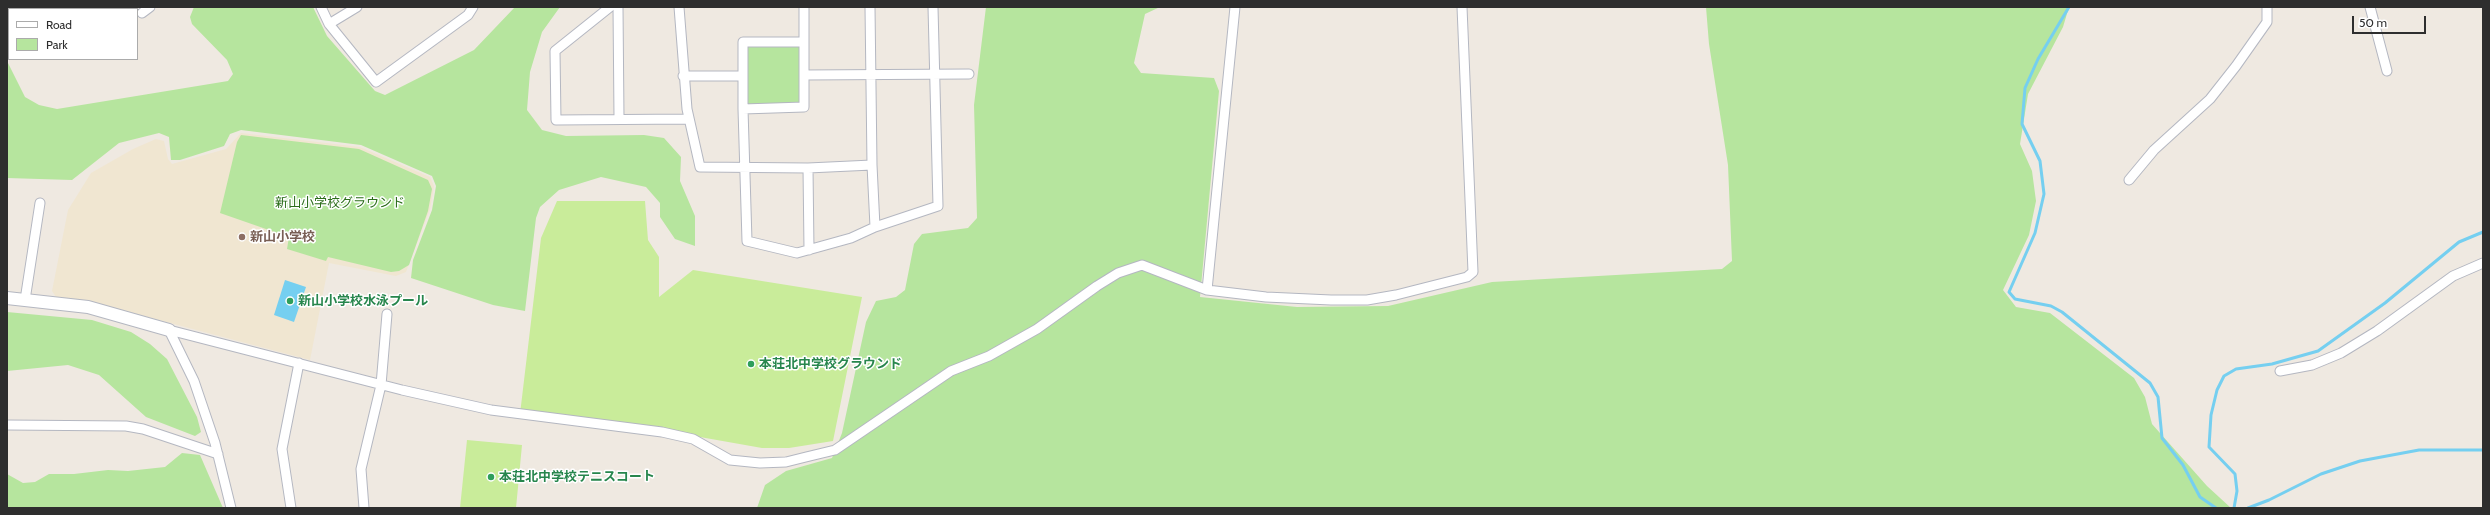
<!DOCTYPE html>
<html>
<head>
<meta charset="utf-8">
<style>
	body { margin:0 }
	#map { position:relative; width:2490px; height:515px; overflow:hidden; background:#efe9e1; font-family:Cabin,sans-serif }
	canvas { display:block }
	.frame { position:absolute; inset:0; border:8px solid #2e2e2e; pointer-events:none }
	.legend { position:absolute; left:8px; top:8px; width:130px; height:52px; box-sizing:border-box; background:#fff; border:1px solid #ababab; margin:0; padding:5px 7px; list-style:none; font-size:12px; color:#2e2e2e }
	.legend li { display:flex; align-items:center; gap:8px; height:20px }
	.legend b { width:20px; border:1px solid #ababab }
	.scale { position:absolute; left:2352px; top:16px; width:74px; height:18px; box-sizing:border-box; border:2px solid #2e2e2e; border-top:0; padding-left:5px; font-size:12px; line-height:14px; white-space:nowrap; color:#2e2e2e; -webkit-text-stroke:3px #fff; paint-order:stroke }
</style>
</head>
<body>
<div id="map">
<canvas width="2490" height="515"></canvas>
<div class="frame"></div>
<ul class="legend">
<li><b style="height:5px;background:#fff"></b>Road</li>
<li><b style="height:11px;background:#b6e59e"></b>Park</li>
</ul>
<div class="scale">50 m</div>
</div>
<script>
const ctx = document.querySelector('canvas').getContext('2d');
ctx.lineJoin = 'round';
function paint(path, color) { ctx.fillStyle = color; ctx.fill(path, 'evenodd'); }
const toPath = rows => new Path2D(rows.map(r => 'M' + r).join(''));
function strokePath(path, color, width, dash) { ctx.strokeStyle = color; ctx.lineWidth = width; ctx.lineCap = dash ? 'butt' : 'round'; ctx.setLineDash(dash || []); ctx.stroke(path); }
function write(font, color, halo, rows, align = 'center') {
  ctx.font = font + ' Cabin,"Noto Sans JP",sans-serif'; ctx.lineWidth = 3; ctx.setLineDash([]); ctx.textBaseline = 'middle'; ctx.strokeStyle = halo; ctx.fillStyle = color; for (const [text, x, y, turn = 0] of rows) {
    ctx.save(); ctx.translate(x, y); ctx.rotate((+turn || 0) * Math.PI / 180); ctx.textAlign = isNaN(turn) ? turn : align; if (halo) ctx.strokeText(text, 0, 0); ctx.fillText(text, 0, 0); ctx.restore();
  }
}
paint(toPath([
	[241,133,360,147,430,177,434,186,430,209,406,272,396,276,329,263,310,360,87,301,56,297,52,291,68,210,91,173,133,149,156,139,164,141,168,159,172,164,226,149]
]), '#f0e6d1');
paint(toPath([
	[194,7,313,7,327,36,375,91,385,95,474,50,515,7,560,7,542,32,530,72,527,110,542,130,566,136,644,135,664,138,681,157,680,181,695,216,695,246,675,239,660,217,660,203,646,187,601,177,559,190,540,207,536,218,525,311,493,305,411,278,413,260,432,210,436,186,432,176,361,145,241,130,230,134,224,146,180,160,171,160,169,137,159,133,119,143,72,180,7,178,7,61,25,97,39,105,57,109,228,81,233,74,227,60,192,24,190,17],
	[986,7,1160,7,1145,14,1134,63,1141,73,1214,78,1219,91,1200,297,1297,307,1388,306,1492,282,1722,269,1732,261,1728,165,1709,44,1706,7,2069,7,2063,27,2028,94,2020,144,2032,171,2036,201,2029,235,2003,290,2016,307,2050,313,2134,378,2145,397,2152,424,2207,486,2231,508,757,508,765,485,786,471,832,458,842,433,866,322,876,301,896,297,905,290,914,244,922,234,968,228,977,218,974,105],
	[743,42,804,42,804,107,743,109],
	[241,135,359,149,428,180,432,189,428,211,409,265,399,271,391,272,328,257,326,261,287,249,289,237,220,213,237,142],
	[7,312,92,320,131,332,150,344,167,359,197,417,201,432,195,436,146,417,99,375,68,365,7,371],
	[182,453,200,455,223,508,7,508,7,474,23,483,35,482,49,474,74,474,108,470,128,471,165,467]
]), '#b6e59e');
paint(toPath([
	[557,201,645,201,648,240,659,257,659,297,693,270,862,297,833,441,789,448,762,448,700,437,520,414,541,238],
	[467,440,522,445,516,508,460,508]
]), '#c9ec9a');
paint(toPath([
	[285,280,306,287,294,322,274,315]
]), '#75cff0');
strokePath(toPath([
	[2069,7,2038,59,2025,88,2022,124,2040,161,2044,194,2035,233,2009,292,2015,299,2051,306,2062,312,2150,383,2158,397,2162,438,2183,465,2200,497,2216,508],
	[2234,508,2237,491,2235,474,2209,447,2211,415,2217,390,2224,376,2236,369,2272,364,2318,351,2385,303,2459,242,2483,232],
	[2248,508,2269,500,2321,474,2360,461,2419,450,2483,450]
]), '#75cff0', 3);
const street = toPath([
	[321,7,329,24],
	[357,7,329,24,376,82,468,15,473,7],
	[610,7,555,51,556,120,689,119],
	[618,7,619,118],
	[679,7,687,109,700,167,808,168,872,165],
	[804,7,804,107,743,109,747,241,797,253,851,238,875,227,872,165,870,7],
	[2370,7,2387,71],
	[142,13,150,7],
	[804,75,969,74],
	[683,76,743,76],
	[743,109,743,42,804,42],
	[808,168,809,250],
	[2129,180,2154,150,2210,99,2236,66,2267,22,2267,7],
	[875,227,938,206,933,7],
	[1207,290,1235,7],
	[25,300,40,203],
	[169,330,402,390,491,410,662,432,693,439,730,460,760,463,786,462,806,457,835,450,951,371,989,356,1037,329,1097,286,1118,273,1142,265,1207,290,1266,297,1331,300,1367,300,1396,295,1467,277,1473,272,1462,7],
	[169,330,194,381,215,443,231,508],
	[2280,371,2312,365,2341,353,2377,331,2453,276,2483,263],
	[7,425,126,426,143,429,218,454],
	[291,508,282,449,299,363],
	[364,508,361,469,381,385,387,314]
]);
const secondary = toPath([
	[7,298,88,307,169,330]
]);
strokePath(street, '#b4b7c1', 11);
strokePath(secondary, '#b4b7c1', 14);
strokePath(street, '#fff', 9);
strokePath(secondary, '#fff', 12);
for (const [x, y, r, color] of [
	[242,237,4,"#8d6e63"],
	[290,301,4,"#2e9e5b"],
	[751,364,4,"#2e9e5b"],
	[491,477,4,"#2e9e5b"]
]) { const dot = new Path2D(); dot.arc(x, y, r, 0, 2 * Math.PI); ctx.fillStyle = color; ctx.fill(dot); strokePath(dot, '#fff', 1.5); }
write('13px', '#2c6e1b', '#fff', [
	["新山小学校グラウンド",340,203]
]);
write('bold 13px', '#785e54', '#fff', [
	["新山小学校",250,237]
], 'left');
write('bold 13px', '#27864d', '#fff', [
	["新山小学校水泳プール",298,301],
	["本荘北中学校グラウンド",759,364],
	["本荘北中学校テニスコート",499,477]
], 'left');
</script>
</body>
</html>
